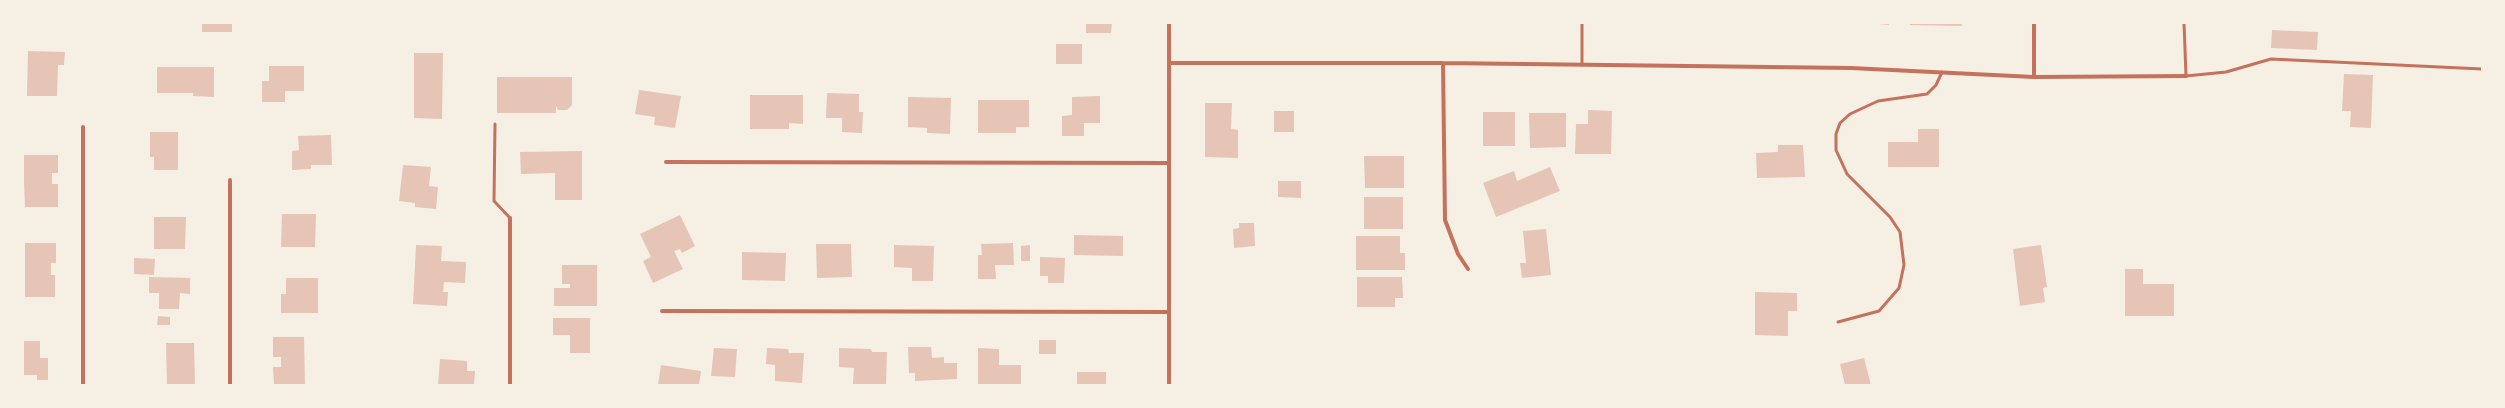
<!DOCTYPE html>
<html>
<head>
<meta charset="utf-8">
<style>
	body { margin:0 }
	#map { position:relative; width:2505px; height:408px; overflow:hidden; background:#f6efe4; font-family:"Noto Sans",sans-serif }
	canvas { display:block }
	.frame { position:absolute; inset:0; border:24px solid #f6efe4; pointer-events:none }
</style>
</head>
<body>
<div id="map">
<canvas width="2505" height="408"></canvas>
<div class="frame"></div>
</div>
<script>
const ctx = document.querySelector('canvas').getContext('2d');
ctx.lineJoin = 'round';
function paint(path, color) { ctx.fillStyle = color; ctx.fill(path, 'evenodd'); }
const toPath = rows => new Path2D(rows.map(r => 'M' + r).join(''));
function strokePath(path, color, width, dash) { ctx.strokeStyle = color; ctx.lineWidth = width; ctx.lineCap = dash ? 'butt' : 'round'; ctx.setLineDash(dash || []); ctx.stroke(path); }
paint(toPath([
	[202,23,232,23,232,32,202,32],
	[1086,23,1112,23,1111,33,1086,33],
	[1878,23,1889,23,1889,25,1878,24],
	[1910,23,1962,23,1962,26,1910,25],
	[2272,30,2318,32,2317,50,2271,48],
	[1056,44,1082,44,1082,64,1056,64],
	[28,51,65,52,64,65,58,65,57,96,27,96],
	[414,53,443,53,442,119,414,118],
	[269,66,304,66,304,91,285,91,285,102,262,102,262,81,269,81],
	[157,67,214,67,214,97,193,96,193,93,157,93],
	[2344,74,2373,75,2371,128,2350,127,2351,111,2342,111],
	[497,77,572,77,572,105,567,110,558,110,556,106,556,113,497,113],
	[639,90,681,96,675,128,654,125,655,117,635,114],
	[827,93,859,94,859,112,863,112,862,133,842,132,842,118,826,118],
	[750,95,803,95,803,124,789,123,789,129,750,129],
	[1100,96,1100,123,1084,123,1084,136,1062,136,1062,116,1072,115,1072,97],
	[908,97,951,98,950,134,927,133,927,128,908,127],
	[978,100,1029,100,1029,127,1016,127,1016,133,978,133],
	[1205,103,1232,103,1231,129,1238,130,1238,158,1205,157],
	[1588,110,1612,111,1611,154,1575,154,1576,124,1588,124],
	[1274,111,1294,111,1294,132,1274,132],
	[1483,112,1515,112,1515,146,1483,146],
	[1529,113,1566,113,1566,147,1530,148],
	[1918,129,1939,129,1939,167,1888,167,1888,142,1918,142],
	[150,132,178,132,178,170,154,170,154,157,150,157],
	[331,135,332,165,311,165,311,169,292,170,292,151,299,150,298,136],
	[1778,145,1803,145,1805,177,1757,178,1756,153,1778,152],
	[582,151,582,200,555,200,555,173,521,174,520,152],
	[23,155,58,155,58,173,52,173,52,184,58,184,58,207,25,207],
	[1364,156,1404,156,1404,188,1365,188],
	[403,165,431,167,429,186,438,187,436,209,415,207,415,203,399,201],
	[1550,167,1560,191,1496,217,1483,183,1514,171,1517,181],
	[1278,181,1301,181,1301,198,1278,197],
	[1364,197,1403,197,1403,229,1364,229],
	[282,214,316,214,315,247,281,247],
	[680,215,695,246,682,253,680,249,674,251,683,269,653,283,643,261,651,257,640,234],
	[154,217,186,217,185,249,154,249],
	[1239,223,1254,223,1255,246,1234,248,1233,229,1239,228],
	[1546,229,1551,275,1522,278,1520,263,1526,263,1523,231],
	[1074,235,1123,236,1123,256,1074,255],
	[1356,236,1400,236,1400,253,1405,253,1405,270,1356,270],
	[25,243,56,243,56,263,51,263,51,275,55,275,55,297,25,297],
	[1013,243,1014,265,995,265,996,279,978,279,978,255,982,255,981,244],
	[816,244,851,244,852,277,817,278],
	[416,245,442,246,441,261,466,262,465,283,444,282,443,292,448,292,447,306,413,304],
	[894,245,934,246,933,281,912,281,912,268,894,267],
	[1030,245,1030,261,1021,261,1021,246],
	[2041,245,2047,287,2043,288,2045,302,2020,306,2013,249],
	[742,252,786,253,785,281,742,280],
	[1040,257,1065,258,1064,283,1048,283,1048,276,1040,276],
	[134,258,155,259,154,275,134,274],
	[562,265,597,265,597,306,554,306,554,288,570,288,570,284,562,284],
	[2125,269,2143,269,2143,284,2174,284,2174,316,2125,316],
	[149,277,190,278,190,294,180,293,179,309,159,309,159,293,149,293],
	[1357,277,1402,277,1403,298,1395,298,1395,307,1357,307],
	[286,278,318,278,318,313,281,313,281,294,286,294],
	[1755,292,1797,293,1797,311,1788,311,1788,336,1755,335],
	[158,316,170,317,170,325,157,325],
	[553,318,590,318,590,353,570,353,570,335,553,335],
	[273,337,304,337,305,385,274,385,273,367,281,367,281,357,273,357],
	[1039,340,1056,340,1056,354,1039,354],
	[23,341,40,341,40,358,48,358,48,380,37,380,37,375,23,375],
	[166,343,194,343,195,385,167,385],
	[908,347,931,347,932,358,944,357,944,363,957,363,957,379,915,381,915,373,909,373],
	[714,348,737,349,735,377,711,376],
	[767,348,788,349,789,353,804,353,802,383,775,381,775,365,766,364],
	[839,348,871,349,872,352,887,352,886,385,853,384,854,368,839,367],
	[978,348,999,349,999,365,1021,365,1021,385,978,385],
	[1864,358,1871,385,1845,385,1840,364],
	[440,359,467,361,467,371,475,371,474,385,438,385],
	[661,365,701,371,699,385,658,385],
	[1077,372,1106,372,1106,385,1077,385]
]), '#e6c5b7');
strokePath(toPath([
	[2184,23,2186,76,2226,72,2271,59,2482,69],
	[1582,65,1582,23],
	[495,124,494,201,510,218],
	[1838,322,1879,311,1899,288,1904,265,1900,232,1890,217,1847,174,1836,150,1836,134,1840,123,1850,114,1878,101,1927,94,1936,85,1942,72]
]), '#c5725c', 3);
strokePath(toPath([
	[1169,23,1169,385],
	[2034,23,2034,77],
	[1169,63,1443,63,1851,68,2034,77,2186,76],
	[1443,63,1445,220,1458,254,1468,269],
	[666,162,1168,163],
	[230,180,230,385],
	[510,218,510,385],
	[662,311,1169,312],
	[83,385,83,127]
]), '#c5725c', 4);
</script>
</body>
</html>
